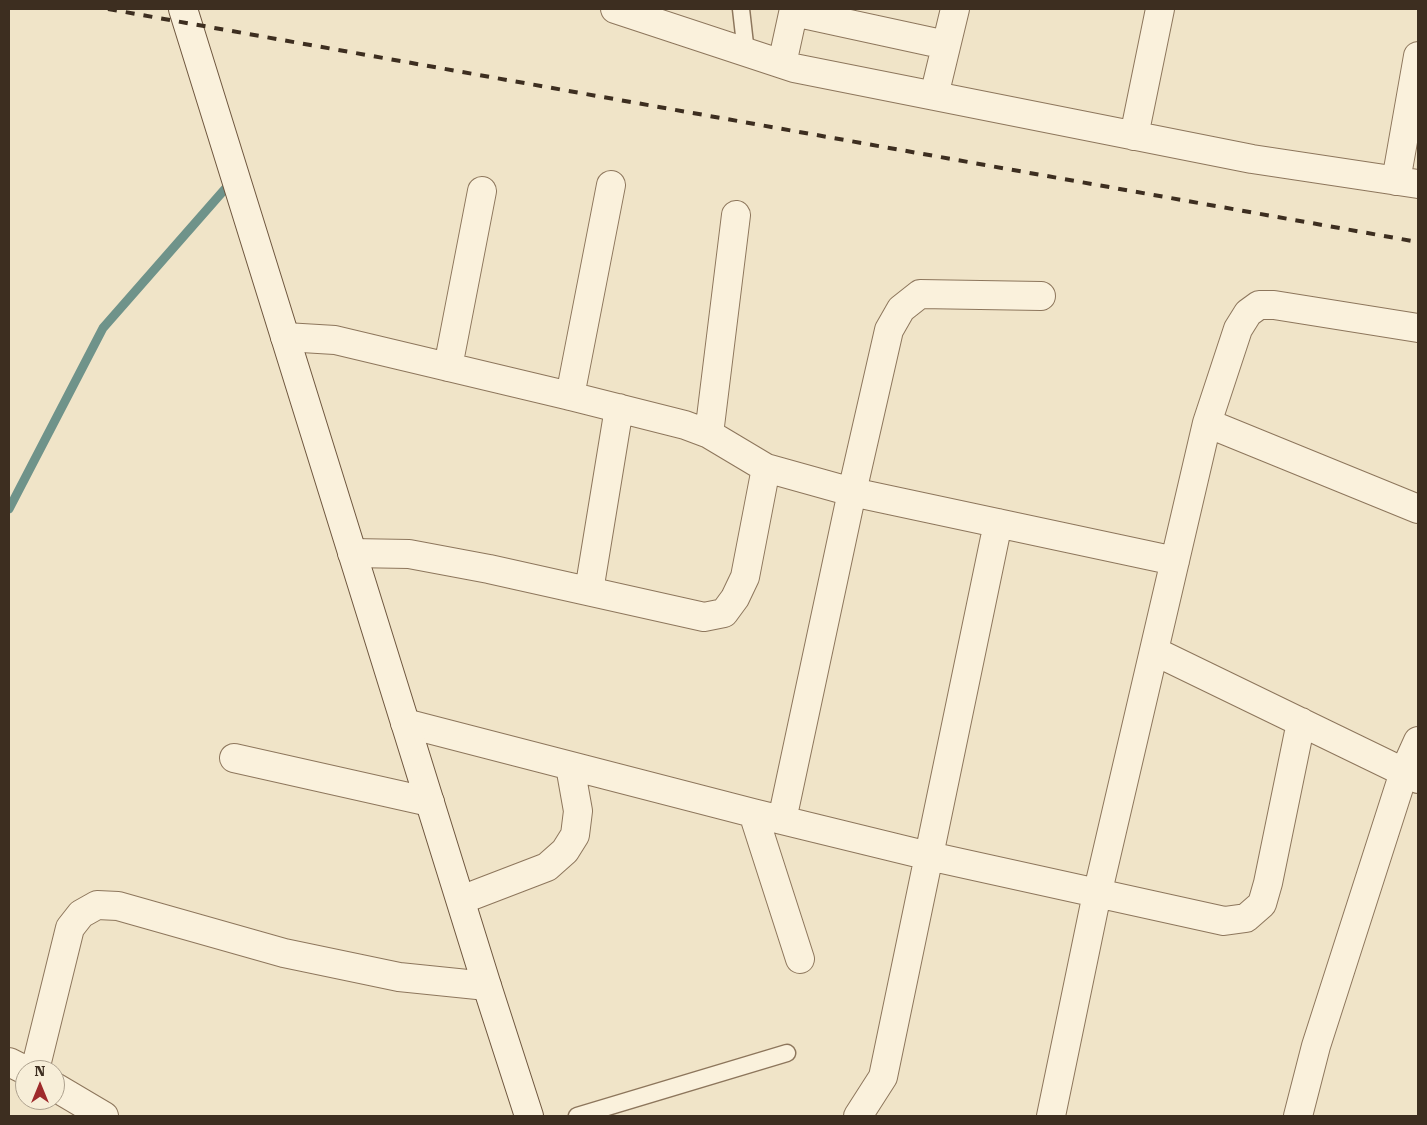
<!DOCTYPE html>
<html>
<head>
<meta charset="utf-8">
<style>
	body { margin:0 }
	#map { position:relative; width:1427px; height:1125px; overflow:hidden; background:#f0e4c8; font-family:"Roboto Serif",serif }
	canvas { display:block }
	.frame { position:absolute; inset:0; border:10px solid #3d2e20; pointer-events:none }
	.north { position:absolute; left:15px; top:1060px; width:50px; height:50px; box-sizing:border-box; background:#f7eed8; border:1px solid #ada18e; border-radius:50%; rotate:0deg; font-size:14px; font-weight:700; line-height:20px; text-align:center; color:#3d2e20 }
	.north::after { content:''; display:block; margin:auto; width:18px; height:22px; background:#9e2a2b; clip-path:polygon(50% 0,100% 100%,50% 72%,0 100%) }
</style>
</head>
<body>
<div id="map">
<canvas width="1427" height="1125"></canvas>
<div class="frame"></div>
<div class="north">N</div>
</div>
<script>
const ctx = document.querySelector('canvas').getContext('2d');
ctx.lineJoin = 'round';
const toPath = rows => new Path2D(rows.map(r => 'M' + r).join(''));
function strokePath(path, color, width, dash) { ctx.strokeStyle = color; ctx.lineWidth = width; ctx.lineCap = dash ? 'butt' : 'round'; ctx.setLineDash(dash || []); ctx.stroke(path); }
strokePath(toPath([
	[9,509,103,328,232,181]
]), '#6f938a', 9);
const lane = toPath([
	[741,9,746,53],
	[577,1116,787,1053]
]);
const street = toPath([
	[615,9,794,68,1252,159,1418,184],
	[794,12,946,45],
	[782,64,794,9],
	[934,96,955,9],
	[1134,136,1160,9],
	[1396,181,1418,56],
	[285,337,335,340,570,396,685,425,709,434,766,468,852,492,1175,561],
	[448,367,482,191],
	[570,396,611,185],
	[1207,423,1238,329,1248,313,1259,305,1274,305,1418,328],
	[709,434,736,215],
	[352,553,409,554,489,569,704,617,724,613,735,598,745,577,766,468],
	[589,591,619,408],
	[1154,651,1418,779],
	[405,723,753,813,929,856,1224,921,1246,918,1262,904,1268,883,1301,722],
	[234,758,430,802],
	[753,813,800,959],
	[782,820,852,492,889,330,901,309,920,294,1041,296],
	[461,900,547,867,565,851,575,835,578,811,570,766],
	[9,1062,25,1070],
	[35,1070,70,928,81,914,97,905,118,906,284,953,399,977,487,986],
	[55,1087,104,1116],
	[858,1116,883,1077,998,523],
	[1051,1116,1094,908,1207,423,1418,509],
	[1298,1116,1316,1046,1404,772,1418,741]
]);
const secondary = toPath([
	[183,9,487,986,529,1116]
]);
strokePath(lane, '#8d765c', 19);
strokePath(street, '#8d765c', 30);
strokePath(secondary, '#6f573f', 30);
strokePath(lane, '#faf1dc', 16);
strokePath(street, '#faf1dc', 28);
strokePath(secondary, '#faf1dc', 28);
strokePath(toPath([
	[108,9,1418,242]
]), '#3d2e20', 4, [9, 9]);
</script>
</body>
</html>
